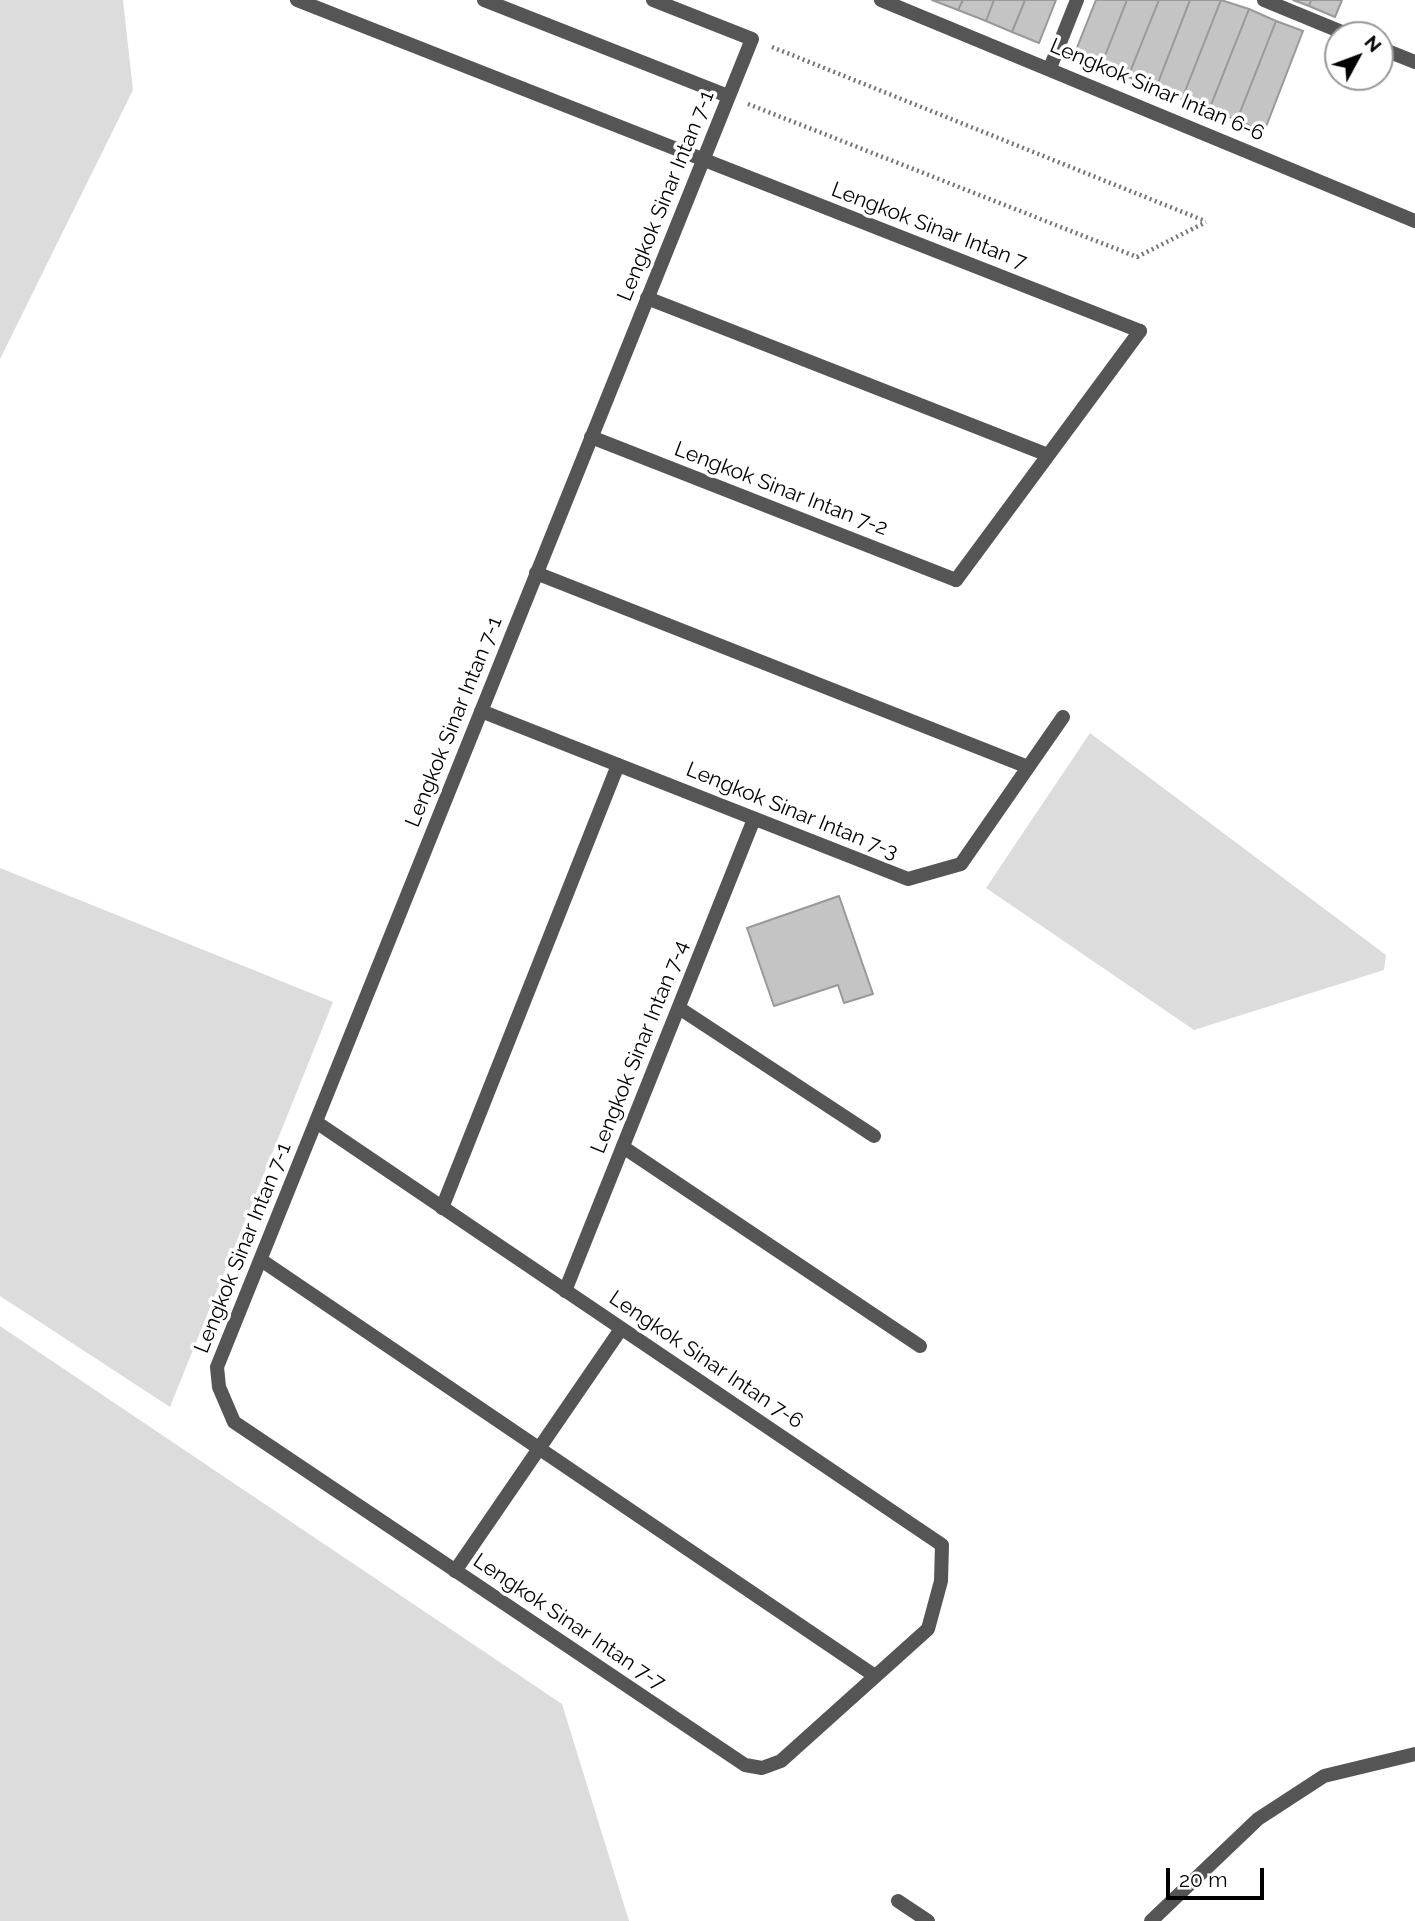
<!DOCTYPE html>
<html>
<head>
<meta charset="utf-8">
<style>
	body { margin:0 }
	#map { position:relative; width:1415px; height:1921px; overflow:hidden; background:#fff; font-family:Raleway,sans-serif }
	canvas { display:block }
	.north { position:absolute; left:1324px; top:21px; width:70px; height:70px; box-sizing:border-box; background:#fff; border:2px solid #999; border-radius:50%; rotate:49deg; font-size:19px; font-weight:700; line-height:28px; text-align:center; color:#000 }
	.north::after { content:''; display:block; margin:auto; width:24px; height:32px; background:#000; clip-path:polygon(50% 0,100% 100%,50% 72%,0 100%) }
	.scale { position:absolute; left:1166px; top:1868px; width:98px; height:32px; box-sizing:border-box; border:4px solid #000; border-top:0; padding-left:9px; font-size:21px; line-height:24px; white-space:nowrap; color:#000; -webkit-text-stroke:5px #fff; paint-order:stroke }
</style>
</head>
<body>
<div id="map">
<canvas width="1415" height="1921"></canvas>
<div class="north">N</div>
<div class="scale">20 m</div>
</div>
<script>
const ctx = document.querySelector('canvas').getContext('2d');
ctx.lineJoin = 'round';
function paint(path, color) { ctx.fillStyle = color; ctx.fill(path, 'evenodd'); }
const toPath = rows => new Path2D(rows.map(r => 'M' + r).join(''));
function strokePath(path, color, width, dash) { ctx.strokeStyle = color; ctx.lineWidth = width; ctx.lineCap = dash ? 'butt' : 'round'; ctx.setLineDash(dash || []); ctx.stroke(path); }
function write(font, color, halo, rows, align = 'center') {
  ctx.font = font + ' Raleway,sans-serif'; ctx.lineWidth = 7; ctx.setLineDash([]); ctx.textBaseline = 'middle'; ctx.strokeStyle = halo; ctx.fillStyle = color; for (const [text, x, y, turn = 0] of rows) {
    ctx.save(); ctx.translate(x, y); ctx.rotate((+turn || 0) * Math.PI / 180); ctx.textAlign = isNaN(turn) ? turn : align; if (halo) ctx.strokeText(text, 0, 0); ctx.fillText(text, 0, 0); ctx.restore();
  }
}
paint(toPath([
	[0,0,123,0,133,90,0,359],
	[1090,733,1386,955,1384,970,1194,1030,986,888],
	[0,868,333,1002,170,1407,0,1296],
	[0,1326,562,1704,629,1921,0,1921]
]), '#dcdcdc');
const building = toPath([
	[932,0,963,0,958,10,932,0],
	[963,0,994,0,986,21,958,10,963,0],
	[994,0,1025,0,1012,32,986,21,994,0],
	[1025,0,1056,0,1039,43,1012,32,1025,0],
	[1096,0,1127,0,1101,66,1074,55,1096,0],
	[1127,0,1159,0,1128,77,1101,66,1127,0],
	[1159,0,1190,0,1156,88,1128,77,1159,0],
	[1190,0,1221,0,1182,99,1156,88,1190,0],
	[1221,0,1249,9,1209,110,1182,99,1221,0],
	[1293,0,1311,0,1309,6,1293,0],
	[1311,0,1342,0,1335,17,1309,6,1311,0],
	[1249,9,1276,21,1237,120,1209,110,1249,9],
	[1276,21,1303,31,1264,132,1237,120,1276,21],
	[839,896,873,994,844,1003,838,985,774,1006,747,928,839,896]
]);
paint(building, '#c4c4c4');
strokePath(building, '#999', 2);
strokePath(toPath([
	[772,47,1205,221],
	[748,104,1137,257,1206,222]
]), '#777', 4.5, [2, 3.5]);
strokePath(toPath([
	[1264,0,1349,35],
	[1380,48,1415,62],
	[1050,68,1077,0],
	[647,298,1048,455],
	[536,573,1028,767],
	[956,580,1140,331],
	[623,1147,920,1346],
	[442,1208,618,765],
	[261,1260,875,1676],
	[455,1571,621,1329]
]), '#555', 14);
strokePath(toPath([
	[297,0,1140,331],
	[484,0,728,96],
	[881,0,1415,221],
	[591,437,956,580],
	[481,711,908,879,961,864,1063,717],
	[679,1008,874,1136],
	[316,1122,942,1545,941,1581,928,1629,781,1761,762,1768,745,1765,234,1422,219,1387,217,1367,752,39,653,0],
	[565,1291,754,819],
	[898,1901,928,1921],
	[1151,1921,1258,1819,1324,1776,1415,1754]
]), '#555', 14);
write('21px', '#000', '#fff', [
	["Lengkok Sinar Intan 6-6",1157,90,23],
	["Lengkok Sinar Intan 7-1",666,196,-68],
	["Lengkok Sinar Intan 7",929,226,21],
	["Lengkok Sinar Intan 7-2",781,489,21],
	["Lengkok Sinar Intan 7-1",454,722,-68],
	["Lengkok Sinar Intan 7-3",792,811,22],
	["Lengkok Sinar Intan 7-4",640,1047,-68],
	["Lengkok Sinar Intan 7-1",243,1248,-68],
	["Lengkok Sinar Intan 7-6",706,1360,34],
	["Lengkok Sinar Intan 7-7",569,1622,34]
]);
</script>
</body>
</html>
